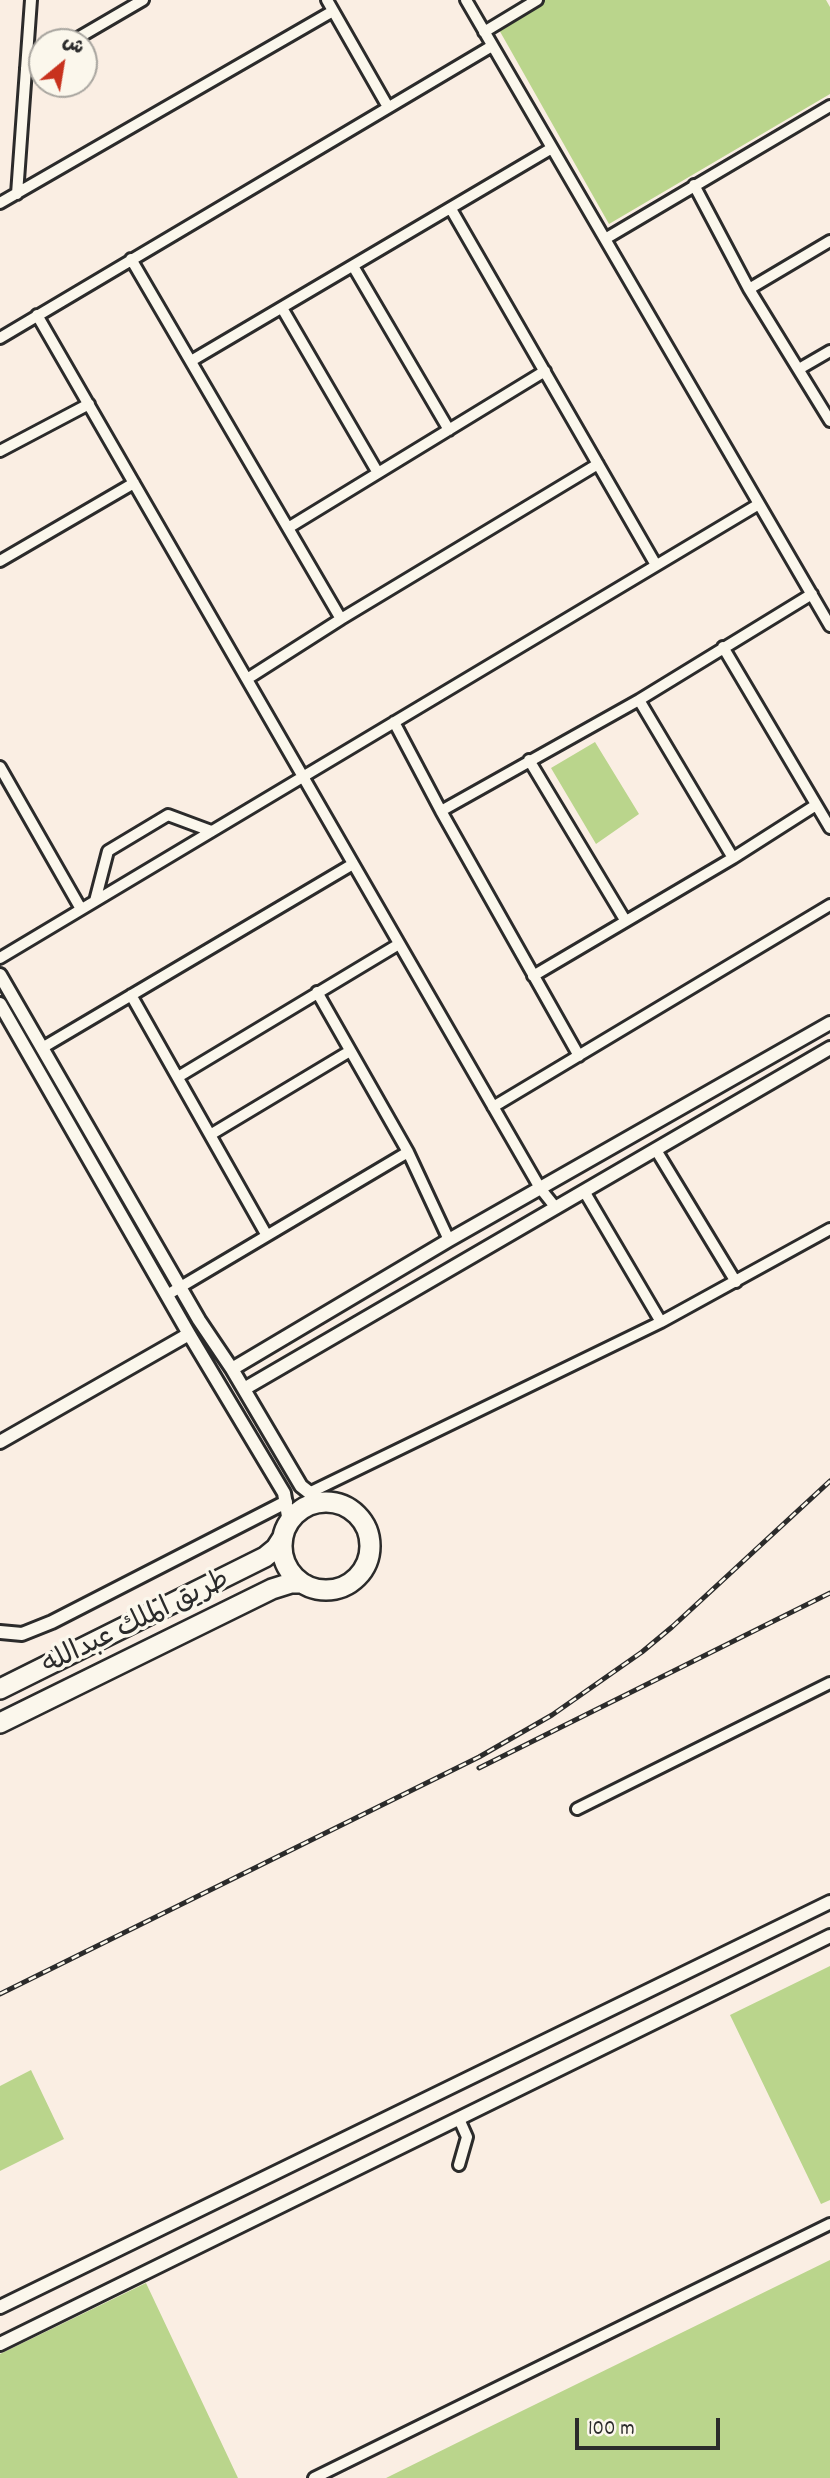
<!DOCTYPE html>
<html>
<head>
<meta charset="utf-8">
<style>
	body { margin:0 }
	#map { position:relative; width:830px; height:2478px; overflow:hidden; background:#faeee3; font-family:Dekko,"Playpen Sans Arabic",sans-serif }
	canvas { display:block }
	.north { position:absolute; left:28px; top:28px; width:70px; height:70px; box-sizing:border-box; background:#fbf7ec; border:2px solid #a8a59f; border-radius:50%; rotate:30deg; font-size:19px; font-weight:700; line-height:28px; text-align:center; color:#2b2b2b }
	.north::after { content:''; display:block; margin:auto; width:24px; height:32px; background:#c8321e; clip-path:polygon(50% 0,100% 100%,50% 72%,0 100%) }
	.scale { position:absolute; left:575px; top:2418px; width:145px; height:32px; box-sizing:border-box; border:4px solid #2b2b2b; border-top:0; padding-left:9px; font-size:21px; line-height:24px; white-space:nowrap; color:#2b2b2b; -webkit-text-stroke:5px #fbf7ec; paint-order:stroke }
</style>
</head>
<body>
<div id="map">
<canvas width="830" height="2478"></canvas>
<div class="north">ش</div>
<div class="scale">100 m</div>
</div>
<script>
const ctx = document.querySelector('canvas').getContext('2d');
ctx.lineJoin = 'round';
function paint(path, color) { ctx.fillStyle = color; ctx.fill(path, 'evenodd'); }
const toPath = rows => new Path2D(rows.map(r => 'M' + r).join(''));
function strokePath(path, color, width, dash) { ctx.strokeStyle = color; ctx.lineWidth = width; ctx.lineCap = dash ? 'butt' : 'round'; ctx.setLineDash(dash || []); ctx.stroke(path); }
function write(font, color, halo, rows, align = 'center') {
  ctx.font = font + ' Dekko,"Playpen Sans Arabic",sans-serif'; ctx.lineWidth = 7; ctx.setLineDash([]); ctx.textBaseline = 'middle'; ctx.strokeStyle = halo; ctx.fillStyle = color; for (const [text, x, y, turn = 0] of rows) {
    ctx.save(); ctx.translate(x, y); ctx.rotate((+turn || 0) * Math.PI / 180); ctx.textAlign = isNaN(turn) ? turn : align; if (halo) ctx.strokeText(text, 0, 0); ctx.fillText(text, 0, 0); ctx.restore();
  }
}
paint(toPath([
	[545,0,826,0,830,7,830,94,609,224,498,28],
	[595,742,639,814,596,844,551,768],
	[830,1966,830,2200,821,2204,730,2015],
	[31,2070,64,2139,0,2171,0,2086],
	[830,2260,830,2478,386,2478,481,2431],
	[146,2283,238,2478,0,2478,0,2354]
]), '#bad58c');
const minor = toPath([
	[327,0,388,107],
	[466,0,830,626],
	[484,32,537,0],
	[71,42,143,0],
	[26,68,42,59],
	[694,185,749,289,830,421],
	[17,194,31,0],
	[0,203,333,11],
	[451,209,656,565],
	[605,239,830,106],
	[131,259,341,619],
	[353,266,449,430],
	[749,289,830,241],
	[282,308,378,473],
	[37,315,540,1188,556,1208],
	[0,338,492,46],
	[191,361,552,148],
	[799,369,830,351],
	[0,451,89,404],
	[288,528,545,371],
	[0,561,134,483],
	[723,647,830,828],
	[247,679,341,619,598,464],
	[639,700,733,858],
	[394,722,441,811,579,1056],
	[529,760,625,920],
	[0,767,81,909],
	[441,811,639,700,812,594],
	[95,901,108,851,168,815,211,831],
	[0,958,759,504],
	[533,976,733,858,816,805],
	[317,992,408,1152,449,1240],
	[131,995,266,1234],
	[42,1048,353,864],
	[178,1077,399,944],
	[493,1107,830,905],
	[210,1135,350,1051],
	[656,1150,736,1282],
	[584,1191,661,1322],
	[167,1295,408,1152],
	[309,1493,661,1322,830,1229],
	[577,1809,830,1683],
	[459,2119,467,2137,459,2165],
	[314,2478,830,2224]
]);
const tertiary = toPath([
	[0,975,199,1320,232,1369,301,1486,315,1497,326,1502],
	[0,1004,189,1334,284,1493,289,1522],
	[232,1369,449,1240,830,1023],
	[244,1389,830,1048],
	[0,1442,189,1334],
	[0,1632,22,1634,52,1622,286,1502],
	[0,2307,830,1902],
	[0,2344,830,1936]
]);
const motorway = toPath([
	'282 1546a44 44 0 1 1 88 0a44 44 0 1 1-88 0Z',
	[0,1689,265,1557,276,1548,283,1537],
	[0,1723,272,1589,291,1583,302,1583]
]);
strokePath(minor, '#2b2b2b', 16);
strokePath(tertiary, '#2b2b2b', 18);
strokePath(motorway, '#2b2b2b', 24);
strokePath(minor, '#fbf7ec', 10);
strokePath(tertiary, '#fbf7ec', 12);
strokePath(motorway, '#fbf7ec', 19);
const rail = toPath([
	[479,1768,830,1593],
	[0,1994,479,1757,552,1715,642,1652,672,1627,830,1481]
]);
strokePath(rail, '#2b2b2b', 5);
strokePath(rail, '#fbf7ec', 2.5, [8]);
write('28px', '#2b2b2b', '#fbf7ec', [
	["طريق الملك عبدالله",137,1625,-26]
]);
</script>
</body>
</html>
